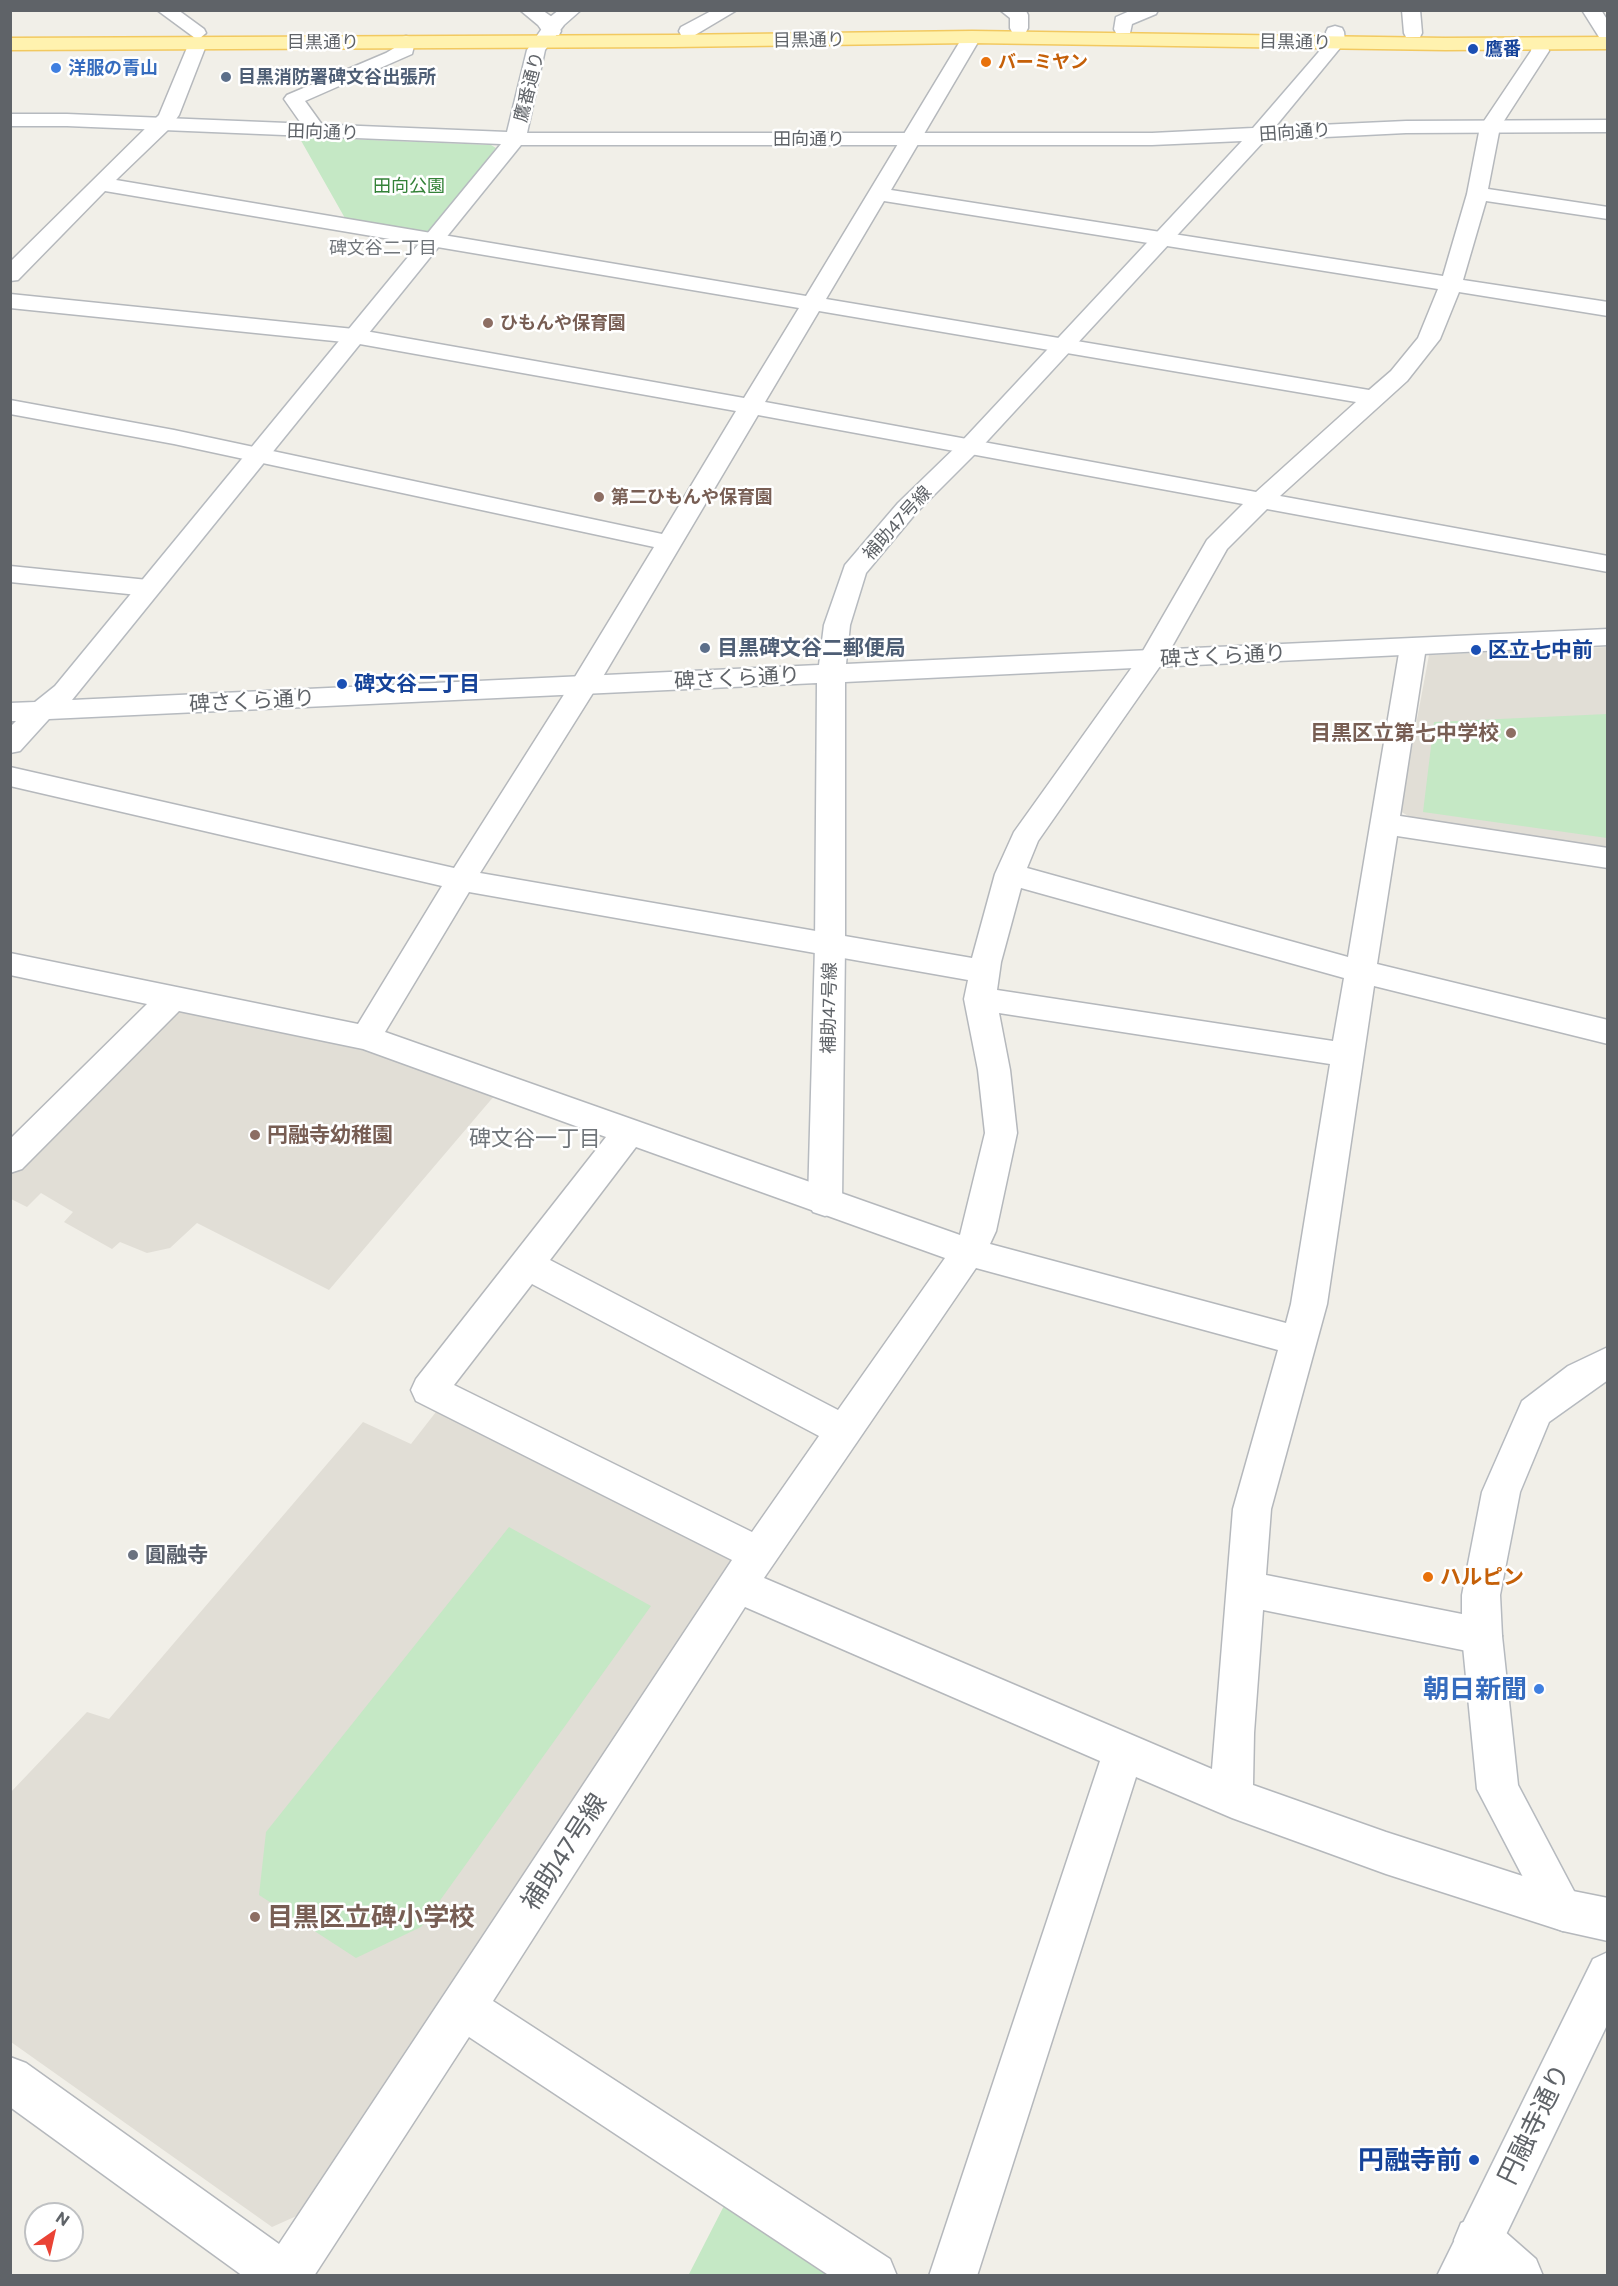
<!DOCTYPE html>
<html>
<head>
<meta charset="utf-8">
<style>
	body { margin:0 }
	#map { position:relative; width:1618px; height:2286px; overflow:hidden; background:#f1efe8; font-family:Commissioner,sans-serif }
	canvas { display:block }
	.frame { position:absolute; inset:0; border:12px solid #5f6368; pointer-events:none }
	.north { position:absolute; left:24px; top:2202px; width:60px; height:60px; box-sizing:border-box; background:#fff; border:2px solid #bfc1c3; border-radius:50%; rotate:34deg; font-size:16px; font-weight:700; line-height:24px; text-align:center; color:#5f6368 }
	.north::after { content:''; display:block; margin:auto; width:21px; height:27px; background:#ea4335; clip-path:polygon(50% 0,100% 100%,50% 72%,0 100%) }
</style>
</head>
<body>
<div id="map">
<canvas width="1618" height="2286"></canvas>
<div class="frame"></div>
<div class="north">N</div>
</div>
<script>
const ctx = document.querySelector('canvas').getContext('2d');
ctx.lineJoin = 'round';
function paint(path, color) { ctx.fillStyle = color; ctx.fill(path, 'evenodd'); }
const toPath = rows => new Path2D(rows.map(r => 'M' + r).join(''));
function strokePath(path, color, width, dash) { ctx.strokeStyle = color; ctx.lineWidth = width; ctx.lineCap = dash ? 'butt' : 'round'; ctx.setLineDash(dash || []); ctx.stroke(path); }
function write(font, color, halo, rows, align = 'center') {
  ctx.font = font + ' Commissioner,"Noto Sans JP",sans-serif'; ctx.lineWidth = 5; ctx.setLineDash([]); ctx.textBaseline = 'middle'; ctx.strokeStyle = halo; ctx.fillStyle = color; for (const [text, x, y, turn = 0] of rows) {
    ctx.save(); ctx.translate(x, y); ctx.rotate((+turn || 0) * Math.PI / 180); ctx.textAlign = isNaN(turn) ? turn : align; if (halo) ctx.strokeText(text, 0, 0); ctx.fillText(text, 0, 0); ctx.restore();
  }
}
paint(toPath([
	[1607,647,1607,849,1415,820,1400,811,1429,655],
	[183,1011,361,1047,495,1095,329,1290,197,1223,170,1248,147,1253,120,1242,112,1249,64,1222,73,1212,41,1193,27,1207,11,1199,10,1175,168,1016],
	[439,1408,741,1556,301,2214,272,2227,11,2042,10,1793,87,1712,109,1719,363,1422,411,1444]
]), '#e1ded6');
paint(toPath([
	[299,137,491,145,496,148,430,232,422,233,346,220],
	[1607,714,1607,838,1423,812,1434,722],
	[509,1527,651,1606,421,1927,356,1958,259,1895,266,1832],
	[728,2198,840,2276,688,2276]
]), '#c5e8c5');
const street = toPath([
	[157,10,178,10,204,29,206,33,200,38,207,43,179,115,169,129,116,180,806,296,965,33,979,33,981,37,891,190,1443,276,1467,194,1480,127,1531,51,1533,39,1547,39,1549,51,1500,127,1488,189,1608,207,1608,219,1486,201,1463,280,1608,302,1608,316,1459,292,1440,339,1407,381,1280,496,1608,556,1608,572,1267,509,1227,549,1165,659,1038,841,1027,868,1348,957,1400,647,1404,641,1413,639,1422,641,1426,647,1400,816,1608,848,1608,868,1397,836,1377,964,1608,1020,1608,1044,1374,986,1327,1304,1271,1509,1266,1575,1482,1618,1496,1623,1502,1636,1496,1649,1482,1654,1263,1610,1254,1733,1253,1785,1386,1832,1563,1889,1608,1898,1608,1941,1563,1931,1386,1874,1232,1818,1136,1777,977,2276,929,2276,1100,1761,745,1607,493,2001,890,2259,897,2276,830,2276,469,2037,314,2276,243,2276,10,2107,10,2057,26,2063,279,2244,732,1560,416,1401,411,1390,416,1379,606,1137,363,1049,179,1011,22,1169,10,1173,10,1139,147,1004,10,975,10,953,358,1024,442,886,10,786,10,767,454,868,570,685,654,547,174,444,10,414,10,400,174,430,662,534,736,411,354,343,10,308,10,294,354,329,744,398,799,308,105,191,18,280,10,281,10,262,159,115,189,43,195,38,157,10],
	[884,201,1438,289,1418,338,1391,371,1369,390,826,299,884,201],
	[819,311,1356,402,1256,492,765,402,819,311],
	[758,415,1243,504,1207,540,1140,656,1014,832,995,874,972,958,480,873,598,685,758,415],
	[1021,888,1344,978,1333,1041,997,990,1001,962,1021,888],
	[469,892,968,980,964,999,978,1070,985,1133,960,1235,385,1032,469,892],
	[999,1013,1330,1064,1291,1304,1286,1323,990,1244,996,1231,1017,1133,1010,1070,999,1013],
	[636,1147,945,1258,838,1410,550,1260,636,1147],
	[976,1268,1278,1350,1233,1509,1212,1769,764,1578,976,1268],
	[532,1284,819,1436,752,1532,454,1385,532,1284],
	[520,10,542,10,552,17,561,31,559,35,545,35,538,25,520,10],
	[713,10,737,10,695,35,688,37,681,35,679,31,681,27,713,10],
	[1000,10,1026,11,1028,15,1028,28,1026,32,1012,32,1010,28,1010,18,1000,10],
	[1402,10,1420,10,1422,33,1420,37,1406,37,1404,33,1402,10],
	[1582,10,1601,10,1608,21,1608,38,1599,37,1582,10],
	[406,36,413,38,415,42,412,54,305,101,323,126,320,135,306,135,303,126,284,99,287,95,386,53,396,47,399,38,406,36],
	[10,566,148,580,157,582,161,588,157,594,148,596,10,582,10,566],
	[1478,2216,1495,2223,1536,2259,1543,2276,1483,2276,1461,2257,1454,2240,1461,2223,1478,2216]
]);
const secondary = toPath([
	[559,10,581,10,564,25,545,50,527,133,1152,133,1253,128,1323,47,1327,42,1326,32,1328,28,1335,26,1342,28,1344,32,1345,42,1275,127,1406,121,1608,120,1608,132,1406,133,1265,140,978,451,916,513,866,573,850,625,846,664,1608,629,1608,645,845,682,845,946,842,1202,837,1212,825,1216,813,1212,808,1202,815,946,817,683,49,719,20,751,10,753,10,727,16,721,10,721,10,703,35,702,55,686,501,144,67,126,10,126,10,114,67,114,507,132,527,50,550,17,559,10],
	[1242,141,962,441,898,503,845,565,824,625,819,665,72,700,521,145,1152,145,1242,141],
	[1132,10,1158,10,1156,14,1132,24,1130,33,1116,33,1114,29,1116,17,1132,10],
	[1608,1347,1608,1380,1549,1422,1520,1492,1500,1595,1502,1636,1518,1785,1584,1910,1578,1925,1563,1931,1548,1925,1477,1789,1462,1636,1462,1595,1482,1492,1522,1401,1568,1366,1608,1347],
	[1608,1952,1608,2023,1486,2276,1437,2276,1593,1959,1608,1952]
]);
const primary = toPath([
	[972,31,1445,38,1608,37,1608,49,1445,50,972,43,672,47,10,50,10,38,672,35,972,31]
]);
strokePath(street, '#b5b8bc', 3);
strokePath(secondary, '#b6babf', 3);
strokePath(primary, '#f2c960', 3);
paint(street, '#fff');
paint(secondary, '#fff');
paint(primary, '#fff2af');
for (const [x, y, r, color] of [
	[1473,49,6,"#1a4fb4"],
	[986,62,6,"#e8710a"],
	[56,68,6,"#3f7fe0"],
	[226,77,6,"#5c6f8a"],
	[488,323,6,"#8d6e63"],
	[599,497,6,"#8d6e63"],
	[705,648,6,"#5c6f8a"],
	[1476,650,6,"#1a4fb4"],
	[342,684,6,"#1a4fb4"],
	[1511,733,6,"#8d6e63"],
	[255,1135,6,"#8d6e63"],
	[133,1555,6,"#6b7280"],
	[1428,1577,6,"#e8710a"],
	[1539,1689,6,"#3f7fe0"],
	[255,1917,6,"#8d6e63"],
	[1474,2160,6,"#1a4fb4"]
]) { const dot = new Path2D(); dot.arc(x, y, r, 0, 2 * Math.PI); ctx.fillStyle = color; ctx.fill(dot); strokePath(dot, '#fff', 2); }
write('18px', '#5f6368', '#fff', [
	["目黒通り",809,40,-1],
	["目黒通り",323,42],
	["目黒通り",1295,42,1],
	["鷹番通り",529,87,-76],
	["田向通り",323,132,2],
	["田向通り",1295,132,-4],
	["田向通り",809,139],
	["補助47号線",897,523,-48],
	["補助47号線",829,1008,-89]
]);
write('bold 18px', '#164399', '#fff', [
	["鷹番",1485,49]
], 'left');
write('bold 18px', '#c56008', '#fff', [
	["バーミヤン",998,62]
], 'left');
write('bold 18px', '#366cbe', '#fff', [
	["洋服の青山",68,68]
], 'left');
write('bold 18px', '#4e5e75', '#fff', [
	["目黒消防署碑文谷出張所",238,77]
], 'left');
write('18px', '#348238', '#fff', [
	["田向公園",409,186]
]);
write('18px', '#70757a', '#fff', [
	["碑文谷二丁目",383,248]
]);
write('bold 18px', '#785e54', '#fff', [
	["ひもんや保育園",500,323],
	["第二ひもんや保育園",611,497]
], 'left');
write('bold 21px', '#4e5e75', '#fff', [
	["目黒碑文谷二郵便局",717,648]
], 'left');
write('bold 21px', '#164399', '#fff', [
	["区立七中前",1488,650],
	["碑文谷二丁目",354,684]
], 'left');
write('21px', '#5f6368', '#fff', [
	["碑さくら通り",1223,656,-3],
	["碑さくら通り",737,678,-3],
	["碑さくら通り",252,701,-3]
]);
write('bold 21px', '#785e54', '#fff', [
	["目黒区立第七中学校",1499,733],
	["円融寺幼稚園",267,1135,"left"]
], 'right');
write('bold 21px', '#5b616d', '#fff', [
	["圓融寺",145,1555]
], 'left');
write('bold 21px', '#c56008', '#fff', [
	["ハルピン",1440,1577]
], 'left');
write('22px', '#70757a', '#fff', [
	["碑文谷一丁目",535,1139]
]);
write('bold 26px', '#366cbe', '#fff', [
	["朝日新聞",1527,1689]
], 'right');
write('26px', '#5f6368', '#fff', [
	["補助47号線",564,1852,-57],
	["円融寺通り",1534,2124,-64]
]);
write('bold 26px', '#785e54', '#fff', [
	["目黒区立碑小学校",267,1917]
], 'left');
write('bold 26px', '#164399', '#fff', [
	["円融寺前",1462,2160]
], 'right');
</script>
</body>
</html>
